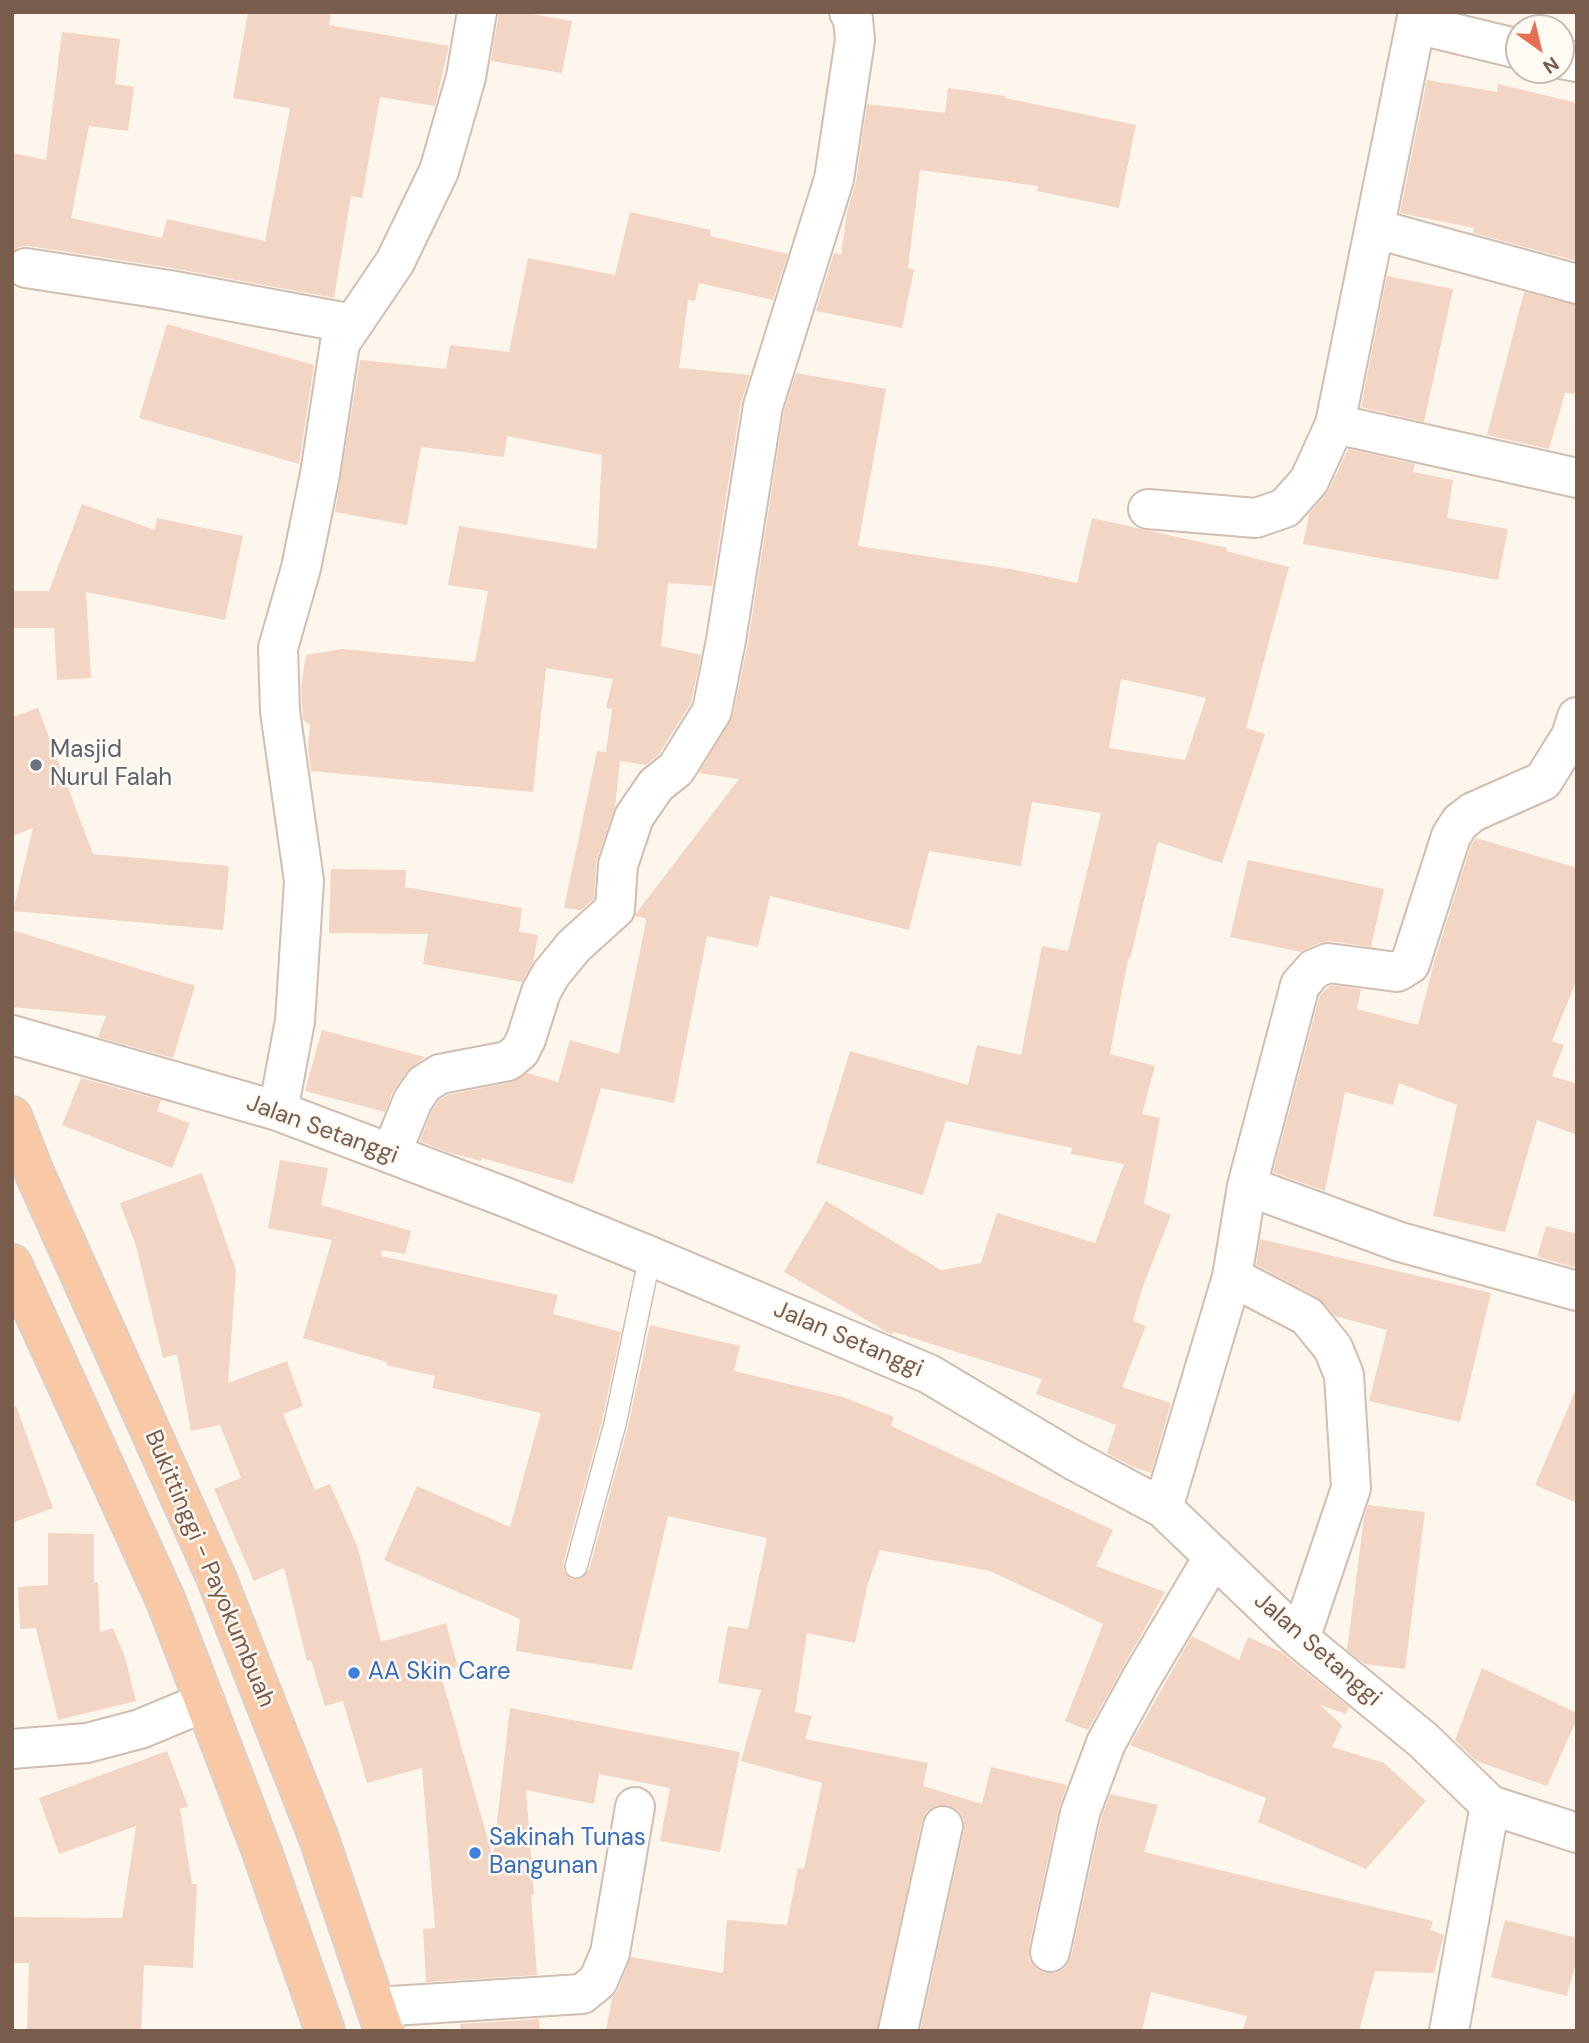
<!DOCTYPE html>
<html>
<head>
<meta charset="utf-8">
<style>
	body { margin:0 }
	#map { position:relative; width:1589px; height:2043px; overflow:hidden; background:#fdf6ec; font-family:"DM Sans",sans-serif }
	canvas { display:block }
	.frame { position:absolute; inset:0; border:14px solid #7a5c4d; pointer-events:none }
	.north { position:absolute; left:1505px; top:14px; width:70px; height:70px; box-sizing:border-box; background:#fffaf3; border:2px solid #cabbb1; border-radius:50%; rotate:146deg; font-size:19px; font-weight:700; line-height:28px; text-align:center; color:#7a5c4d }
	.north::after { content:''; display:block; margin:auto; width:24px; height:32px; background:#e76f51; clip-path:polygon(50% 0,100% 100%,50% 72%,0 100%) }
</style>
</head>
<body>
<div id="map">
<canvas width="1589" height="2043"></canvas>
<div class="frame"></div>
<div class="north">N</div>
</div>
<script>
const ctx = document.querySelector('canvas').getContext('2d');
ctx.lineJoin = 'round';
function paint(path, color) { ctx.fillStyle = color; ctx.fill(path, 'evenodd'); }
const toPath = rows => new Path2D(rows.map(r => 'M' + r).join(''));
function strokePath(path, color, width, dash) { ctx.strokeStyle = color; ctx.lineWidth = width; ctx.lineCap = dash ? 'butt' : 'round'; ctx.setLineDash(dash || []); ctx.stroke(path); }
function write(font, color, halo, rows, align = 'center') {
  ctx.font = font + ' "DM Sans",sans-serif'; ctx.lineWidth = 5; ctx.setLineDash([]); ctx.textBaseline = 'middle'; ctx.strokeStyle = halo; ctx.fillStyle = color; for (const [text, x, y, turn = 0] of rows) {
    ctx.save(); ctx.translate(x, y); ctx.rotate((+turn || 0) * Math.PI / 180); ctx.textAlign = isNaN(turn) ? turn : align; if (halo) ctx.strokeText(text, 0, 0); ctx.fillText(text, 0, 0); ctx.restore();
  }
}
paint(toPath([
	[248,12,331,12,329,25,449,46,435,106,380,97,362,198,351,196,334,298,172,268,29,246,19,247,12,252,12,153,46,160,62,32,120,39,115,84,134,87,128,131,89,126,71,218,162,238,167,219,265,241,290,108,233,98],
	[499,12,521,12,572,21,562,73,491,61],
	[1427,80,1497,92,1498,84,1577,103,1577,261,1473,233,1474,228,1400,213],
	[948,88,1006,96,1005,98,1136,125,1119,208,1037,191,1038,186,920,170,908,268,914,269,902,328,816,311,834,253,841,255,847,212,856,182,867,104,945,113],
	[630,212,711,230,710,236,788,254,773,300,699,283,695,301,688,300,679,368,750,375,741,403,712,586,668,583,661,646,701,655,691,703,659,754,646,765,620,761,615,807,596,863,594,899,581,910,564,908,597,751,606,752,612,709,606,708,613,679,546,668,533,792,311,771,308,750,310,725,303,720,301,686,306,655,342,649,475,662,488,591,448,585,459,526,597,549,602,455,507,436,504,457,421,447,407,525,335,512,360,360,446,369,450,345,509,352,528,258,615,275],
	[1387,276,1453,289,1424,422,1361,407],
	[1524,292,1577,305,1577,394,1565,393,1549,449,1487,435],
	[167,324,314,365,299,464,139,418],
	[796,373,886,389,858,546,1011,569,1077,583,1092,518,1227,548,1226,551,1289,567,1246,728,1265,734,1222,863,1158,842,1130,959,1128,959,1110,1054,1155,1066,1142,1114,1160,1118,1144,1204,1171,1215,1142,1289,1133,1321,1146,1326,1122,1387,1171,1403,1151,1473,1133,1467,1107,1453,1116,1425,1036,1394,1042,1379,894,1332,892,1335,784,1272,826,1201,941,1270,981,1263,997,1213,1095,1243,1124,1164,1071,1154,1072,1148,946,1121,923,1195,816,1163,850,1051,968,1085,977,1045,1021,1055,1042,946,1068,951,1101,813,1032,802,1021,866,929,851,909,930,770,896,758,947,707,936,674,1103,601,1088,573,1184,482,1158,481,1161,447,1152,420,1141,432,1110,439,1100,448,1095,512,1082,527,1073,558,1082,570,1040,619,1054,646,922,645,918,634,916,739,779,699,773,733,715,748,643,784,411],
	[1121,679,1206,698,1185,760,1109,748],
	[1348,449,1415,464,1413,472,1453,480,1447,518,1508,529,1498,580,1303,544,1309,514,1329,490],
	[82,504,155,530,157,518,243,536,225,620,86,592,91,678,57,680,54,628,12,628,12,591,49,591],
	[38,708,93,854,229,866,223,930,13,911,33,828,12,836,12,717],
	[1476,838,1577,868,1577,979,1552,1041,1564,1045,1552,1076,1577,1084,1577,1135,1537,1120,1505,1232,1433,1216,1457,1105,1399,1083,1393,1105,1345,1092,1325,1191,1273,1172,1320,995,1331,985,1361,989,1357,1009,1418,1025,1435,959,1471,845],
	[1248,860,1384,889,1371,947,1330,941,1319,943,1301,952,1230,937],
	[331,869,406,870,405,887,522,908,519,932,538,935,533,962,522,982,423,964,428,934,329,933],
	[12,930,195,986,173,1058,98,1037,106,1016,12,1007],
	[322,1030,425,1057,406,1072,393,1091,385,1112,305,1091],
	[81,1078,161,1100,157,1111,190,1123,172,1168,62,1125],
	[280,1160,328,1168,321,1205,411,1231,405,1254,382,1250,381,1256,558,1295,553,1314,621,1332,602,1421,563,1564,564,1571,572,1579,580,1579,589,1570,628,1427,650,1325,740,1346,734,1371,843,1397,894,1417,891,1426,1113,1530,1096,1566,1165,1592,1088,1730,1065,1721,1103,1624,990,1571,880,1550,868,1583,855,1643,807,1633,795,1712,812,1716,805,1739,928,1763,923,1786,982,1804,991,1767,1067,1785,1059,1808,1029,1947,1029,1959,1036,1969,1045,1973,1056,1973,1066,1967,1071,1957,1101,1819,1110,1794,1158,1805,1144,1852,1433,1921,1430,1930,1444,1935,1434,1973,1375,1971,1359,2031,1243,2031,1247,2016,1151,1992,1142,2031,920,2031,964,1830,964,1820,958,1810,948,1805,937,1805,927,1811,922,1821,877,2031,606,2031,612,1998,618,1990,631,1957,723,1973,727,1920,787,1925,798,1868,804,1869,822,1783,741,1761,761,1690,718,1683,728,1626,748,1629,767,1538,668,1516,632,1670,516,1651,520,1619,384,1560,417,1486,510,1527,541,1413,432,1388,435,1376,386,1365,387,1362,303,1338,332,1240,268,1228],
	[202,1173,236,1270,228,1383,287,1361,303,1406,283,1414,315,1490,330,1484,358,1548,381,1642,446,1623,458,1667,440,1672,493,1857,510,1708,740,1752,720,1852,660,1841,670,1788,599,1774,594,1804,526,1790,534,1895,531,1895,537,1975,426,1982,423,1929,435,1928,422,1768,367,1783,343,1701,325,1706,311,1660,307,1661,284,1568,254,1581,214,1489,241,1478,220,1425,191,1431,177,1354,163,1358,136,1246,120,1203],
	[1546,1226,1577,1234,1577,1268,1537,1257],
	[1260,1239,1491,1293,1460,1422,1369,1401,1387,1330,1335,1316,1317,1297,1256,1265],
	[1577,1387,1577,1503,1535,1485],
	[16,1406,53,1508,12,1523,12,1407],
	[1368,1505,1425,1512,1405,1669,1365,1664,1347,1650,1364,1518],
	[48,1533,94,1534,94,1583,98,1582,100,1632,113,1628,125,1657,136,1701,58,1720,36,1628,20,1629,18,1587,48,1585],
	[1192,1636,1239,1660,1248,1637,1281,1652,1349,1707,1346,1714,1320,1705,1342,1725,1332,1747,1384,1763,1426,1801,1366,1869,1258,1822,1266,1798,1130,1745],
	[1482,1668,1577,1713,1577,1719,1547,1786,1476,1761,1455,1740],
	[167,1751,188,1806,180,1809,192,1884,197,1884,193,1968,144,1965,141,2031,27,2031,29,1963,12,1963,12,1917,122,1918,136,1826,59,1854,39,1798],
	[1505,1920,1577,1938,1577,1959,1567,1996,1491,1977],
	[539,2019,540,2031,461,2031,460,2024]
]), '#f3d5c3');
const service = toPath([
	[576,1567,615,1424,650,1256]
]);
const minor = toPath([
	[1416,24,1519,49],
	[1561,59,1577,62],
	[1376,229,1577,284],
	[26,268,169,290,353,324],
	[1335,424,1577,478],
	[1148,509,1256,518,1285,508,1309,481,1335,424,1418,12],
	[12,1035,278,1111,510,1199,650,1256,929,1374,1073,1460,1163,1508,1300,1639,1423,1740,1490,1805,1577,1833],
	[278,1111,295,1021,304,881,280,711,278,648,301,568,320,474,340,343,395,262,439,171,466,77,477,12],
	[391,1154,413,1100,424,1084,440,1074,508,1061,520,1051,526,1039,541,992,551,974,574,946,615,909,618,865,634,817,656,785,676,769,712,711,726,640,763,406,834,179,855,40,853,19,849,12],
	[1247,1186,1400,1242,1577,1291],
	[1232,1277,1307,1316,1333,1348,1344,1375,1351,1488,1300,1639],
	[1163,1508,1232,1277,1247,1186,1300,985,1314,969,1328,963,1397,972,1410,964,1451,836,1460,822,1473,812,1543,781,1571,736,1577,717],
	[12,1749,87,1743,140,1729,205,1702],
	[1050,1952,1080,1813,1106,1743,1141,1679,1214,1556],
	[376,2007,582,1994,598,1981,610,1953,635,1807],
	[898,2031,943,1826],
	[1449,2031,1490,1805]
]);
const trunk = toPath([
	[12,1116,34,1172,216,1577,318,1836,384,2031],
	[12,1264,166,1601,261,1849,325,2031]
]);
strokePath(service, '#d1beb0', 24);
strokePath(minor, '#d1beb0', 42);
strokePath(trunk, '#dad1cd', 42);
strokePath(service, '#fff', 21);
strokePath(minor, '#fff', 38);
strokePath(trunk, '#f9c8a4', 38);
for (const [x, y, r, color] of [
	[36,765,7,"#6b7280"],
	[354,1673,7,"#3f7fe0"],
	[475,1853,7,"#3f7fe0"]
]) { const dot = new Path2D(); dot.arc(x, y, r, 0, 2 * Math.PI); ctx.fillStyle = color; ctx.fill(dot); strokePath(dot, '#fffaf3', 2.5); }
write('24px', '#5b616d', '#fffaf3', [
	["Masjid",50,751],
	["Nurul Falah",50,779]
], 'left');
write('24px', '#7a5c4d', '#fffaf3', [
	["Jalan Setanggi",322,1130,20],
	["Jalan Setanggi",848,1340,23],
	["Bukittinggi - Payokumbuah",209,1569,67],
	["Jalan Setanggi",1317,1650,41]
]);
write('24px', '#366cbe', '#fffaf3', [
	["AA Skin Care",368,1673],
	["Sakinah Tunas",489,1839],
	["Bangunan",489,1867]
], 'left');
</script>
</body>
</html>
